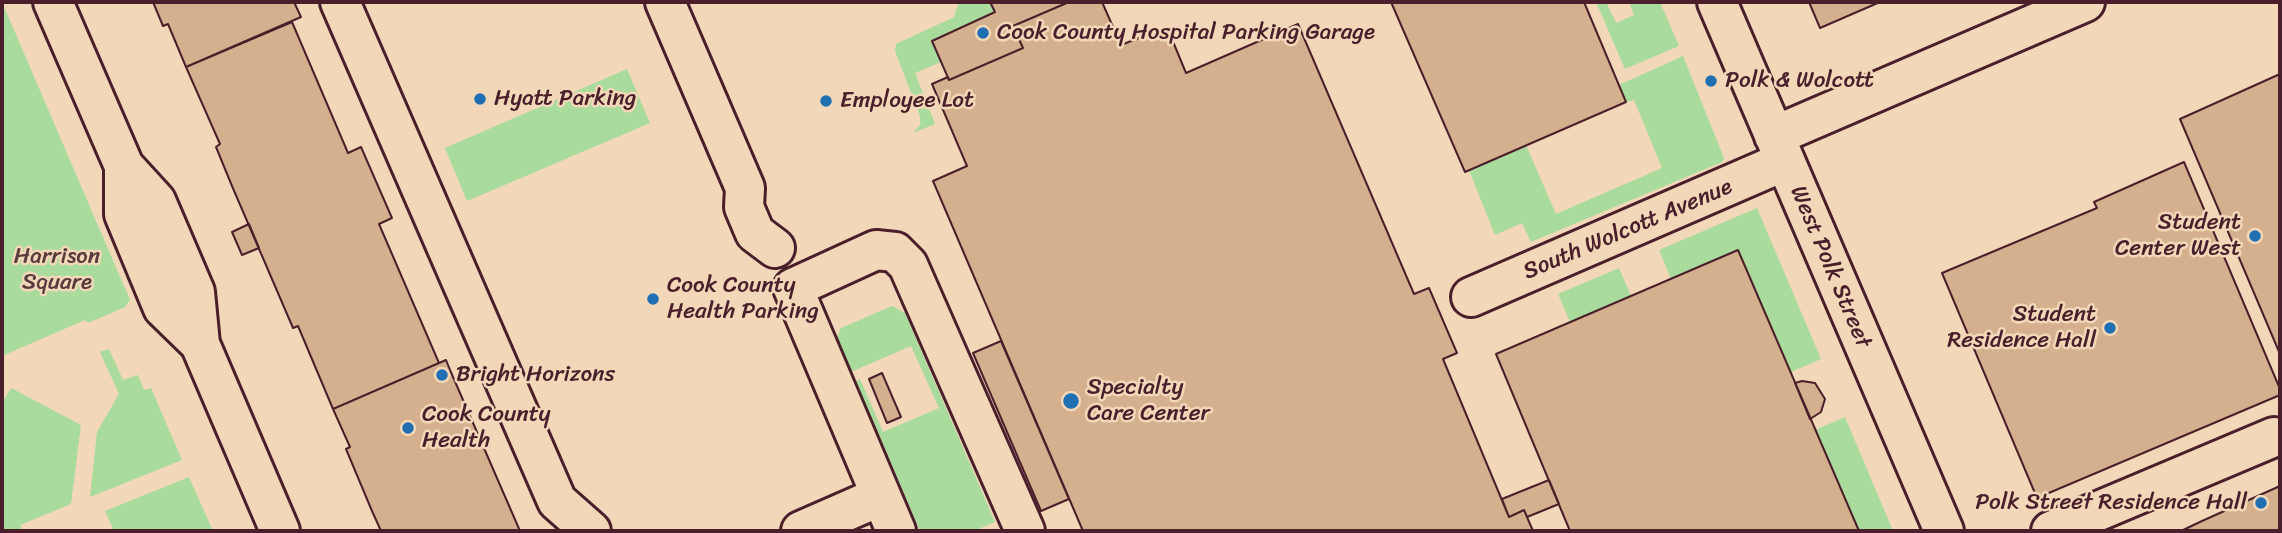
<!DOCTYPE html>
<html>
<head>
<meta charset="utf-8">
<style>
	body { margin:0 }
	#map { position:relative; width:2282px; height:533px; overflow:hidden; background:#f2d8b9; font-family:Sriracha,sans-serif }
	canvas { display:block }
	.frame { position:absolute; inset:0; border:4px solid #4a1f2b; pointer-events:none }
</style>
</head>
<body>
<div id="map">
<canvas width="2282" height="533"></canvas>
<div class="frame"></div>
</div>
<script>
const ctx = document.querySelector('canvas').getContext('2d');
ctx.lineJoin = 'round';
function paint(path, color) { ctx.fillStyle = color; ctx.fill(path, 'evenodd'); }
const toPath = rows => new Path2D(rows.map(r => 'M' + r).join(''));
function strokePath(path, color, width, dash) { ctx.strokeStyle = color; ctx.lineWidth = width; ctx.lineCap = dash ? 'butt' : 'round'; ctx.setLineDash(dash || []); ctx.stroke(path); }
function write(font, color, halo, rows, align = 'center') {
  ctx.font = font + ' Sriracha,sans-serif'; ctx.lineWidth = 5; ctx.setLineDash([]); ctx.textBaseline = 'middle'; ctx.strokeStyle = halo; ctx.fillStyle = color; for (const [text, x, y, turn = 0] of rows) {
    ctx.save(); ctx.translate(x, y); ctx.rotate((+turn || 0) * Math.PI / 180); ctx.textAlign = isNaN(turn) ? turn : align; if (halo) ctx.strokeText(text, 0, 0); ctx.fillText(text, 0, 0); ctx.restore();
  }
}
paint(toPath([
	[2,2,130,300,125,307,88,323,85,320,2,356],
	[959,2,990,2,995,12,941,62,915,73,935,124,913,133,920,125,920,116,895,51,896,44,954,17],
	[1596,2,1606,2,1616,23,1634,15,1629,2,1660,2,1679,46,1625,69],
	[1683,56,1724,158,1722,162,1531,242,1522,223,1495,235,1469,170,1526,145,1556,214,1662,168,1634,100,1626,102,1619,85],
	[627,69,650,123,467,201,445,148],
	[1757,208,1821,359,1791,372,1738,251,1671,279,1659,250],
	[1619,268,1631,296,1570,322,1558,294],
	[892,306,905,313,995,522,974,531,920,531,856,381,860,379,883,432,939,408,911,346,851,372,837,338,841,328],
	[109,349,123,380,138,375,144,390,151,388,182,460,90,497,97,432,119,394,100,352],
	[11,388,81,425,71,504,20,525,23,531,2,531,2,403],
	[1845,417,1893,531,1859,531,1815,430],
	[189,477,213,531,114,531,105,511]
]), '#a8db9c');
const building = toPath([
	[153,2,294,2,301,17,186,67,168,24,163,26,153,2],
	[990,2,1069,2,1013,26,1023,48,949,80,932,41,995,12,990,2],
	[1069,2,1102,2,1121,45,1167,27,1186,73,1298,24,1414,294,1429,288,1457,353,1443,359,1509,517,1524,510,1533,531,1083,531,933,181,967,166,932,84,948,77,949,80,1023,48,1013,26,1069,2],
	[1391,2,1584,2,1626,102,1465,172,1391,2],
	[1809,2,1880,2,1820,28,1809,2],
	[292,22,348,153,361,147,392,218,379,224,439,363,333,409,298,326,293,328,232,186,216,147,220,144,186,67,292,22],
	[2280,74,2280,354,2180,119,2280,74],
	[2184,162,2280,389,2280,395,2037,498,1942,273,2097,208,2094,202,2184,162],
	[249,224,259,248,242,255,232,232,249,224],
	[1738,250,1859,531,1570,531,1496,354,1738,250],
	[1001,341,1069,499,1041,511,973,353,1001,341],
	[446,360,450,370,520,531,381,531,372,511,346,449,350,447,333,409,446,360],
	[882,373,901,417,887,423,869,379,882,373],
	[1802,381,1815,383,1825,399,1821,412,1810,419,1795,383,1802,381],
	[1549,480,1559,504,1527,517,1524,510,1509,517,1502,499,1549,480],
	[2280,486,2280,531,2181,531,2202,521,2280,486]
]);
paint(building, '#d5b08e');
strokePath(building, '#4a1f2b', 2);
const minor = toPath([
	[340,2,557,501,591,531],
	[665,2,745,188,744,207,755,233,775,248],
	[1717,2,1944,531],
	[1774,136,2085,2],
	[1471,297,1785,161],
	[801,531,881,496],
	[896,531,793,288,876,250,895,252,908,265,1025,531],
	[2051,531,2274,437]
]);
const major = toPath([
	[53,2,124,166,156,201,195,292,200,344,280,531],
	[124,166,124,214,163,308,200,344]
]);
strokePath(minor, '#4a1f2b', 44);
strokePath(major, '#4a1f2b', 44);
strokePath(minor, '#f2d8b9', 38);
strokePath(major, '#f2d8b9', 38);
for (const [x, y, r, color] of [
	[983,33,7,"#1f6fb2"],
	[1711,81,7,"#1f6fb2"],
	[480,99,7,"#1f6fb2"],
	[826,101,7,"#1f6fb2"],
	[2255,236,7,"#1f6fb2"],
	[653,299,7,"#1f6fb2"],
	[2110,328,7,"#1f6fb2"],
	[442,375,7,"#1f6fb2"],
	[1071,401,9,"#1f6fb2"],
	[408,428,7,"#1f6fb2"],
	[2261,503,7,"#1f6fb2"]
]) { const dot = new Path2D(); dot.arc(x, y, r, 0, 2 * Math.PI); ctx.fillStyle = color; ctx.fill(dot); strokePath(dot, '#f2d8b9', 2.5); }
write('23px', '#4a1f2b', '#f2d8b9', [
	["Cook County Hospital Parking Garage",997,33],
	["Polk & Wolcott",1725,81],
	["Hyatt Parking",494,99],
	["Employee Lot",840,101],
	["Student",2241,223,"right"],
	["Center West",2241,249,"right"],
	["Cook County",667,286],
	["Health Parking",667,312],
	["Student",2096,315,"right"],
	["Residence Hall",2096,341,"right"],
	["Bright Horizons",456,375],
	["Specialty",1087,388],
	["Care Center",1087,414],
	["Cook County",422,415],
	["Health",422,441],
	["Polk Street Residence Hall",2247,503,"right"]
], 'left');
write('23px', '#4a1f2b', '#f2d8b9', [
	["South Wolcott Avenue",1628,230,-23],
	["West Polk Street",1830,267,67]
]);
write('23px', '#583b3c', '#f2d8b9', [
	["Harrison",57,257],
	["Square",57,283]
]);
</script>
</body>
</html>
